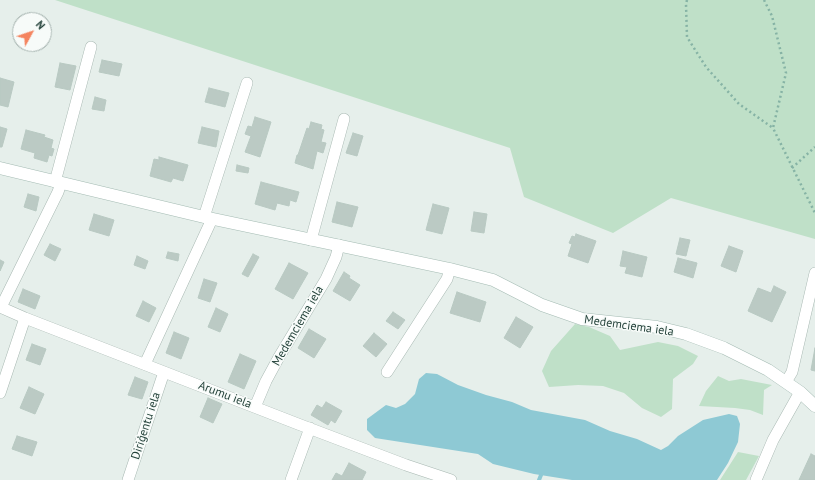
<!DOCTYPE html>
<html>
<head>
<meta charset="utf-8">
<style>
	body { margin:0 }
	#map { position:relative; width:815px; height:480px; overflow:hidden; background:#e6efeb; font-family:"PT Sans",sans-serif }
	canvas { display:block }
	.north { position:absolute; left:12px; top:12px; width:40px; height:40px; box-sizing:border-box; background:#f7fbf9; border:1px solid #a3b1ad; border-radius:50%; rotate:50deg; font-size:11px; font-weight:700; line-height:16px; text-align:center; color:#24423a }
	.north::after { content:''; display:block; margin:auto; width:14px; height:18px; background:#f4845f; clip-path:polygon(50% 0,100% 100%,50% 72%,0 100%) }
</style>
</head>
<body>
<div id="map">
<canvas width="815" height="480"></canvas>
<div class="north">N</div>
</div>
<script>
const ctx = document.querySelector('canvas').getContext('2d');
ctx.lineJoin = 'round';
function paint(path, color) { ctx.fillStyle = color; ctx.fill(path, 'evenodd'); }
const toPath = rows => new Path2D(rows.map(r => 'M' + r).join(''));
function strokePath(path, color, width, dash) { ctx.strokeStyle = color; ctx.lineWidth = width; ctx.lineCap = dash ? 'butt' : 'round'; ctx.setLineDash(dash || []); ctx.stroke(path); }
function write(font, color, halo, rows, align = 'center') {
  ctx.font = font + ' "PT Sans",sans-serif'; ctx.lineWidth = 3; ctx.setLineDash([]); ctx.textBaseline = 'middle'; ctx.strokeStyle = halo; ctx.fillStyle = color; for (const [text, x, y, turn = 0] of rows) {
    ctx.save(); ctx.translate(x, y); ctx.rotate((+turn || 0) * Math.PI / 180); ctx.textAlign = isNaN(turn) ? turn : align; if (halo) ctx.strokeText(text, 0, 0); ctx.fillText(text, 0, 0); ctx.restore();
  }
}
paint(toPath([
	[55,0,815,0,815,239,671,198,613,233,524,197,510,148],
	[575,324,589,327,610,336,620,350,658,342,678,346,698,356,693,364,673,379,672,409,661,417,642,408,624,393,603,386,578,385,549,387,542,371,551,351],
	[718,376,729,381,741,379,772,385,764,390,763,415,750,410,735,408,699,406,706,391],
	[738,452,759,456,746,480,720,480]
]), '#bfe0c8');
paint(toPath([
	[426,373,437,374,458,385,486,395,512,402,531,410,585,420,610,431,637,439,661,450,668,446,678,436,703,420,729,414,737,416,740,424,738,442,728,463,717,480,572,480,534,474,493,464,478,454,375,438,367,430,367,419,386,405,396,408,405,404,415,394,419,379]
]), '#8ec9d4');
strokePath(toPath([
	[539,480,541,475]
]), '#8ec9d4', 4);
const building = toPath([
	[102,60,122,64,119,76,99,72,102,60],
	[60,63,76,66,70,90,55,87,60,63],
	[0,78,14,82,8,107,0,105,0,78],
	[209,88,229,93,225,107,205,102,209,88],
	[95,97,106,100,104,111,92,109,95,97],
	[255,117,271,122,260,157,245,152,251,136,245,134,248,126,252,127,255,117],
	[311,122,322,125,321,129,324,130,321,142,326,143,323,153,317,151,313,169,295,163,297,155,298,155,307,128,309,129,311,122],
	[0,127,7,129,2,147,0,147,0,127],
	[202,127,219,131,216,147,198,143,202,127],
	[26,130,45,135,44,137,53,140,51,148,54,149,52,156,49,155,47,162,34,158,35,153,21,149,26,130],
	[353,133,363,136,357,156,346,153,353,133],
	[159,157,188,165,183,181,173,178,171,182,150,176,154,159,159,160,159,157],
	[237,165,249,168,248,173,236,171,237,165],
	[261,182,299,192,296,202,290,200,289,206,277,203,275,210,255,204,261,182],
	[28,194,39,197,36,211,24,207,28,194],
	[337,202,358,207,352,227,332,222,337,202],
	[433,204,449,208,442,234,426,230,433,204],
	[474,212,487,214,484,233,471,231,474,212],
	[94,214,114,220,109,236,89,230,94,214],
	[576,234,596,241,588,263,568,256,572,244,569,243,572,236,575,237,576,234],
	[680,238,690,240,686,256,676,254,680,238],
	[50,244,61,249,55,261,44,255,50,244],
	[729,246,743,251,736,272,721,266,729,246],
	[623,251,647,257,642,277,625,273,627,267,620,266,623,251],
	[168,252,179,254,178,261,166,258,168,252],
	[253,254,259,257,248,277,242,274,253,254],
	[137,256,148,261,145,269,134,265,137,256],
	[678,258,697,263,693,278,674,272,678,258],
	[0,260,4,262,0,271,0,260],
	[289,263,308,273,293,299,275,289,289,263],
	[344,272,350,276,349,278,360,285,350,301,333,291,344,272],
	[204,279,217,283,210,302,198,298,204,279],
	[774,286,786,292,772,322,748,311,758,288,771,293,774,286],
	[23,289,40,296,35,309,18,302,23,289],
	[457,292,486,302,480,322,450,313,457,292],
	[143,301,156,308,149,322,136,316,143,301],
	[216,308,228,314,220,332,208,327,216,308],
	[393,312,405,320,398,329,386,321,393,312],
	[516,317,533,327,520,348,504,338,516,317],
	[309,329,326,339,314,358,298,348,309,329],
	[174,332,189,338,181,359,166,353,174,332],
	[374,333,387,344,376,357,363,346,374,333],
	[32,344,46,349,40,365,26,360,32,344],
	[815,348,815,371,811,370,815,348],
	[240,354,256,361,244,389,228,382,240,354],
	[135,377,148,382,142,399,128,395,135,377],
	[29,387,44,394,35,414,20,408,29,387],
	[208,398,222,404,213,423,200,417,208,398],
	[326,402,342,411,335,423,331,420,328,425,311,415,317,405,322,408,326,402],
	[17,436,37,442,32,456,12,449,17,436],
	[811,454,815,456,815,480,799,480,811,454],
	[349,463,366,472,362,480,332,480,336,473,342,476,349,463]
]);
paint(building, '#bbcac4');
strokePath(building, '#b8c9c2', 1);
const street = toPath([
	[55,182,91,47],
	[204,217,247,83],
	[311,240,344,119],
	[0,307,25,318,298,424,406,465,451,480],
	[1,307,58,192,61,183],
	[145,364,212,219],
	[387,372,447,279,450,269],
	[786,382,792,372,815,273],
	[0,393,25,318],
	[255,407,266,381,279,357,326,279,336,257,339,245],
	[128,480,164,372],
	[291,480,310,428],
	[756,480,773,440,800,392]
]);
const secondary = toPath([
	[0,168,204,217,450,269,493,280,542,305,582,319,657,327,686,334,724,348,768,370,800,392,815,406]
]);
strokePath(street, '#a8b8b2', 12);
strokePath(secondary, '#a4bbb3', 13);
strokePath(toPath([
	[687,0,686,4,687,37,706,67,739,104,773,128],
	[764,0,772,16,786,73,773,128,815,213],
	[792,168,815,147]
]), '#86b3a5', 2.5, [2, 3]);
strokePath(street, '#fff', 11);
strokePath(secondary, '#fff', 12);
write('12px', '#24423a', '#f7fbf9', [
	["Medemciema iela",298,326,-60],
	["Medemciema iela",629,326,8],
	["Arumu iela",225,395,21],
	["Diriģentu iela",146,426,-72]
]);
</script>
</body>
</html>
